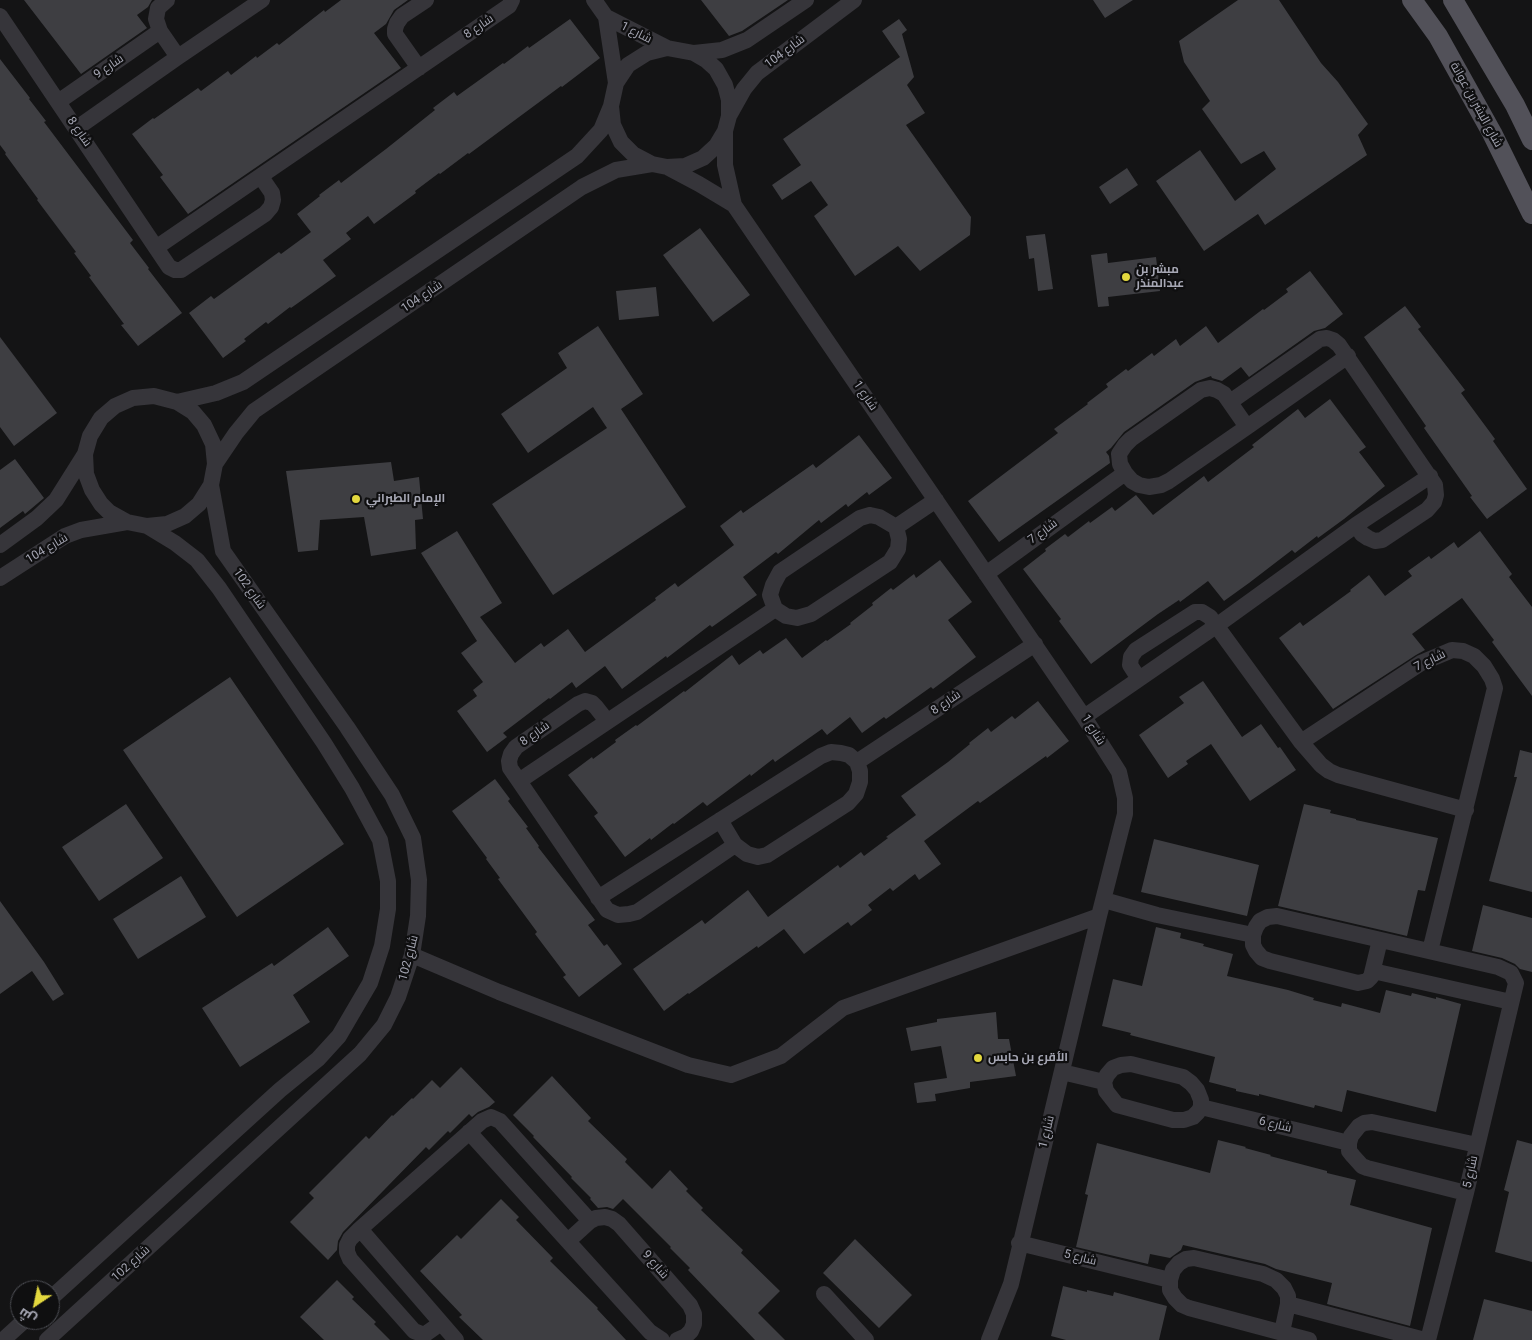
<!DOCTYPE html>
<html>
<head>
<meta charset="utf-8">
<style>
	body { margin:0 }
	#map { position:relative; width:1532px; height:1340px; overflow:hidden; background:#141415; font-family:Roboto,Cairo,sans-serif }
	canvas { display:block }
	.north { position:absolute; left:10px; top:1280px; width:50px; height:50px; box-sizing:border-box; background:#0f0f10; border:1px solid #4b4c52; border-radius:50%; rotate:214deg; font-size:14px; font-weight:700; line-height:20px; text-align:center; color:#a6a7b4 }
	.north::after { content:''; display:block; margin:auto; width:18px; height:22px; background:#e3d83e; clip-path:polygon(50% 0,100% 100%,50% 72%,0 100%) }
</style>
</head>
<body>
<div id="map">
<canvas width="1532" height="1340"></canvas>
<div class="north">ش</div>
</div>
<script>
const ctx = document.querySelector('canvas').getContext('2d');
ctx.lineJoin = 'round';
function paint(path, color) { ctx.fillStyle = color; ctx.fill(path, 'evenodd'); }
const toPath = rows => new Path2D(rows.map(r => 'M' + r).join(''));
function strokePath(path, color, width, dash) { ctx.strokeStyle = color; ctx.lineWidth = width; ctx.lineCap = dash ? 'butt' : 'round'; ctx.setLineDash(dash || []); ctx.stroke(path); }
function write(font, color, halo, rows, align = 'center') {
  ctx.font = font + ' Roboto,Cairo,sans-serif'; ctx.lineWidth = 4.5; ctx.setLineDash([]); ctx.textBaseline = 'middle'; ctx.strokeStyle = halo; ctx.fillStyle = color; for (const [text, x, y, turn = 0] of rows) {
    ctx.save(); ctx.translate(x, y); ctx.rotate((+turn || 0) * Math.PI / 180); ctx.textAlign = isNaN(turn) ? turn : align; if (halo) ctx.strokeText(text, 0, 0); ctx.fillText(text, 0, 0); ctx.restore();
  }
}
paint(toPath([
	[24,0,152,0,148,7,137,15,147,28,81,74],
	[341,0,408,0,394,10,386,24,374,33,401,68,188,214,160,177,163,175,132,134,153,118,154,119,198,88,201,91,228,71,231,75,256,56,257,58,277,43,279,45,324,10,325,12],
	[701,0,788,0,742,31,729,36],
	[1093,0,1133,0,1105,18],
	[1238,0,1279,0,1321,63,1338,82,1368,124,1358,135,1367,155,1265,225,1258,214,1204,251,1156,181,1200,150,1235,201,1276,169,1264,151,1241,164,1202,109,1210,101,1184,62,1179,41],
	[570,19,600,58,562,87,561,86,469,154,468,153,440,174,439,173,415,191,416,193,374,224,368,216,346,233,351,239,323,260,336,276,291,308,290,307,268,324,266,322,244,339,246,341,223,358,189,313,211,296,214,299,279,252,281,254,311,232,297,214,320,196,319,195,339,180,341,183,386,149,435,110,433,108,454,92,457,96,503,63,504,64,528,46,529,48],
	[899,19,907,30,902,34,914,77,907,85,925,113,906,125,971,217,970,235,920,271,898,246,855,276,814,216,828,205,811,181,782,200,772,185,801,165,783,139,900,57,882,31],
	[0,59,30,98,29,99,46,121,44,122,133,240,130,243,149,268,148,269,182,313,138,346,121,325,124,324,89,277,91,276,74,253,76,252,37,200,38,199,5,154,6,153,0,145],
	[1127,168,1138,185,1110,204,1099,187],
	[700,228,750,295,713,322,663,255],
	[1045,234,1053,289,1038,291,1034,258,1029,259,1026,236],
	[1107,253,1108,263,1156,257,1160,291,1108,297,1109,306,1098,307,1091,255],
	[1310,271,1343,314,1325,328,1314,331,1249,377,1241,367,1222,381,1212,378,1211,376,1195,382,1124,432,1111,448,1106,452,1109,456,1110,463,999,542,968,501,1058,433,1054,429,1088,404,1087,403,1108,387,1106,384,1126,369,1128,371,1152,353,1154,356,1176,339,1180,346,1206,326,1218,343,1263,309,1264,310,1288,292,1286,289],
	[656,287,659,316,619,320,616,291],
	[1405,306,1421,327,1418,329,1465,390,1461,393,1495,439,1493,441,1527,489,1487,519,1470,497,1472,496,1424,428,1426,426,1364,337],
	[598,326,643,394,621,409,686,507,553,595,492,504,607,428,593,407,528,453,501,414,567,368,558,353],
	[0,337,57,413,14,446,0,427],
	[1330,399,1366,447,1359,452,1385,486,1344,519,1318,538,1317,536,1295,553,1292,550,1249,583,1224,601,1208,581,1180,602,1179,600,1158,614,1091,664,1059,621,1061,619,1023,569,1046,551,1045,549,1065,534,1068,537,1089,521,1090,523,1112,507,1115,511,1136,495,1153,515,1204,476,1208,482,1254,447,1252,445,1298,409,1305,418],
	[859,435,892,478,869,495,867,492,848,507,846,504,821,523,819,520,778,554,776,552,743,577,757,595,712,627,710,625,667,658,666,656,622,689,605,666,576,688,572,682,550,699,549,698,503,733,507,737,487,752,457,711,477,696,473,690,483,682,461,653,477,641,421,553,457,531,502,603,480,617,515,663,541,643,544,647,568,629,585,652,656,600,655,598,675,583,678,587,734,545,720,526,741,510,743,513,813,464,816,468],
	[15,459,44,498,25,514,23,511,0,528,0,470],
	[391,462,394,481,419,477,423,519,415,520,416,549,371,556,364,517,320,520,318,550,298,552,286,471],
	[1480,531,1512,574,1509,577,1532,607,1532,696,1492,642,1494,640,1462,598,1412,634,1425,650,1416,655,1333,709,1279,638,1300,622,1303,626,1351,591,1350,590,1369,575,1385,596,1412,576,1408,571,1429,556,1431,559,1454,542,1458,548],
	[940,560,972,602,948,620,976,657,933,689,931,687,886,719,884,717,862,733,850,717,827,735,822,729,775,762,773,759,751,776,750,774,707,806,703,802,674,824,673,823,651,840,650,838,625,857,594,816,598,813,568,775,592,757,593,759,616,742,615,740,636,725,637,726,684,691,685,692,732,655,739,665,760,650,763,654,786,638,802,658,826,640,827,641,851,624,850,623,873,605,872,603,891,588,893,590,914,574,916,578],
	[230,677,344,844,237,917,123,750],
	[1203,681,1242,737,1261,724,1278,748,1280,747,1296,770,1250,801,1211,744,1186,761,1188,764,1168,778,1139,735,1184,703,1179,697],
	[1038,701,1069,741,1047,758,1046,756,980,803,978,801,924,841,941,864,919,880,915,874,893,891,890,888,868,905,872,910,851,926,848,922,804,954,784,929,758,948,757,946,689,994,688,993,664,1011,633,969,702,920,705,924,748,890,768,917,838,865,840,868,861,852,864,856,888,838,886,837,916,815,901,796,948,762,970,744,969,743,988,728,991,732,1012,716,1015,719],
	[1520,750,1532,753,1532,892,1489,881,1517,777,1514,777],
	[495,779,510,799,508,801,528,827,526,828,539,846,538,847,595,920,588,925,604,946,607,944,622,964,579,997,563,977,566,975,535,934,537,932,498,879,500,878,486,859,487,858,452,811],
	[126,804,163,858,99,901,62,847],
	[1304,804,1331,810,1330,813,1356,819,1356,820,1438,838,1425,891,1418,890,1407,936,1278,906],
	[1154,839,1259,865,1247,916,1141,892],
	[181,876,206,917,138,959,113,919],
	[0,901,44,962,64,994,53,1001,32,971,0,994],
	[1483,905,1532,918,1532,972,1520,969,1515,964,1502,958,1472,951],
	[328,927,349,956,293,995,310,1022,240,1067,202,1008,272,963,274,966],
	[1156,927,1181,933,1180,938,1204,944,1203,946,1233,954,1227,976,1288,990,1314,998,1313,1000,1341,1007,1342,1003,1380,1013,1386,990,1411,996,1412,993,1436,999,1436,997,1461,1004,1436,1112,1347,1090,1342,1112,1315,1105,1314,1108,1259,1094,1259,1096,1236,1091,1236,1089,1209,1082,1215,1057,1130,1035,1131,1033,1102,1026,1113,979,1142,986],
	[996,1012,998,1039,1009,1039,1016,1076,970,1082,970,1088,935,1094,936,1101,917,1103,914,1083,947,1078,941,1046,911,1051,906,1028,937,1022,937,1019],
	[461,1067,495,1102,489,1107,478,1112,472,1117,469,1114,450,1133,448,1131,429,1150,426,1147,343,1232,338,1241,337,1250,328,1260,290,1222,314,1198,309,1193,366,1136,369,1139,392,1115,393,1116,412,1098,413,1099,432,1080,440,1088],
	[552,1076,591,1118,588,1121,627,1159,625,1162,652,1189,670,1170,688,1189,686,1191,703,1208,701,1210,743,1250,741,1253,780,1291,758,1313,785,1340,755,1340,688,1270,690,1268,670,1248,671,1247,623,1199,613,1209,607,1207,598,1208,590,1199,591,1198,571,1178,572,1177,533,1137,534,1136,513,1115],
	[1218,1140,1246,1147,1245,1148,1271,1155,1270,1156,1327,1171,1327,1173,1356,1180,1350,1205,1432,1228,1410,1326,1327,1304,1332,1283,1276,1269,1265,1264,1183,1245,1181,1250,1170,1258,1150,1254,1148,1264,1076,1247,1088,1195,1085,1194,1097,1143,1210,1173],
	[1517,1140,1532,1144,1532,1262,1495,1252,1509,1192,1504,1190],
	[501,1199,519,1217,516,1220,553,1258,550,1261,598,1308,597,1309,626,1340,483,1340,459,1317,462,1315,420,1271,457,1235,461,1239],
	[855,1239,912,1295,879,1328,823,1273],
	[337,1280,354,1297,352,1299,376,1322,374,1324,390,1340,324,1340,300,1317],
	[1063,1286,1087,1292,1087,1290,1113,1296,1114,1292,1167,1306,1159,1340,1066,1340,1051,1336],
	[1484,1299,1532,1311,1532,1340,1473,1340]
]), '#3e3e42');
strokePath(toPath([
	[167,0,158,8,156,19,160,31,178,57],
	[594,0,606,17,616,83],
	[0,16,169,267,175,270,181,270,265,214,271,207,273,200,272,193,261,177],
	[606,17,667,48],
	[694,53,706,60,716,69,725,85,729,100,729,116,725,131,716,146,703,158,685,166,667,167,652,164,633,154,621,142,613,125,611,106,616,83,628,65,647,53,667,48,694,53,722,50,747,40,806,0],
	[419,68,395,34,395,29,397,23,402,16,426,0],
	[58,102,160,31],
	[730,114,744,89,757,73,854,0],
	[77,128,178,57,262,0],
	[725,131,725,165,734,205,1084,717,1119,772,1125,798,1125,814,1099,916,1011,1284,989,1340],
	[667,167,699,184,734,205],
	[157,247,509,6,512,0],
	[177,402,216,393,243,382,577,156,601,130,611,106],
	[1230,402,1320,339,1327,338,1333,340,1339,345,1435,485,1436,495,1434,502,1427,510,1382,540,1375,541,1368,538,1362,534,1356,525],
	[1247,427,1224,394,1217,390,1210,388,1201,390,1131,439,1125,445,1119,454,1120,464,1125,473,1132,481,1139,485,1149,487,1161,485,1169,481,1247,427,1348,356],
	[215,464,236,433,254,411,582,187,616,170,652,164],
	[870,515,879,517,896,527,899,539,898,549,890,562,811,614,797,618,786,616,775,609,770,595,773,585,780,572,860,518,870,515],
	[896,527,936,500],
	[0,545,37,518,56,500,85,454],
	[986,574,1125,473],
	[0,578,65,536,81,530,127,522],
	[1139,679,1130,665,1131,657,1136,650,1195,612,1202,612,1210,617,1301,742,1321,765,1329,771,1338,775,1466,810],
	[1084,717,1216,626,1356,525,1430,476],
	[607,721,596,707,592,703,585,701,578,704,516,747,511,754,509,761,510,768,519,781,607,910,618,915,629,914,637,912,735,845],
	[1301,742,1421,663,1452,650,1463,651,1474,656,1484,666,1492,679,1495,688,1430,951],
	[857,762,1035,644],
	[519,781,775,609],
	[598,898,821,756,831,752,841,753,849,755,857,762,860,771,860,782,856,794,848,803,767,855,758,857,747,854,735,845,720,820],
	[1104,900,1157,915,1253,935],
	[1380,940,1371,977,1367,981,1358,983,1270,961,1262,958,1256,951,1253,945,1253,935,1256,927,1260,921,1268,917,1277,916,1498,967,1511,973,1516,983,1466,1193,1428,1340],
	[412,955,499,992,688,1065,731,1075,781,1056,843,1008,1099,916],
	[1373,971,1511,1002],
	[1131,1064,1183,1077,1191,1083,1197,1090,1201,1100,1201,1107,1198,1112,1193,1117,1184,1120,1173,1120,1117,1105,1106,1091,1104,1082,1107,1075,1113,1068,1121,1065,1131,1064],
	[1062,1072,1104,1082],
	[1201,1107,1349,1143],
	[469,1132,650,1332,662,1340],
	[1466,1193,1367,1168,1362,1166,1353,1156,1349,1151,1349,1143,1351,1136,1359,1126,1364,1123,1372,1122,1477,1145],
	[360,1229,456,1340],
	[568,1241,590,1221,596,1218,605,1217,612,1219,619,1224,690,1305,694,1314,694,1324,691,1331,686,1336,677,1340],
	[1019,1243,1170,1280],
	[824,1294,866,1340],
	[50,1299,280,1090,318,1059,339,1036,370,983,382,946,388,909,388,881,380,840,352,788,324,743,219,588,197,560,175,543,147,526],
	[1288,1304,1425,1340],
	[441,1323,424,1335,414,1331,350,1259,347,1252,347,1245,350,1239,360,1229,482,1121,491,1117,500,1121,590,1221],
	[1282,1332,1288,1304,1288,1296,1284,1288,1276,1280,1263,1274,1194,1258,1186,1259,1179,1263,1173,1270,1170,1280,1170,1290,1175,1298,1182,1305,1189,1308,1309,1340],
	[3,1340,25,1320],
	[47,1340,360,1054,384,1025,398,997,412,955,418,916,419,880,413,838,392,795,347,727,223,551,211,485,215,464,213,444,204,425,193,412,177,402,154,396,133,398,115,406,101,418,90,436,85,454,86,474,92,490,101,504,109,512,127,522,147,526,167,524,185,516,199,504,211,485]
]), '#36353a', 16);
strokePath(toPath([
	[1412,0,1438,36,1492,133,1532,214],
	[1453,0,1515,105,1532,140]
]), '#525159', 20);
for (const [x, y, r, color] of [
	[1126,277,5,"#e3d83e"],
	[356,499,5,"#e3d83e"],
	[978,1058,5,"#e3d83e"]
]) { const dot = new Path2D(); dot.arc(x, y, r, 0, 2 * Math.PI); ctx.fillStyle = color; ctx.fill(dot); strokePath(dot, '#0f0f10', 2); }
write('12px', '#a6a7b4', '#0f0f10', [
	["شارع 8",479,27,-34],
	["شارع 1",636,33,27],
	["شارع 104",785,52,-37],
	["شارع 9",109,67,-34],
	["شارع البشر بن عوانة",1476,105,61],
	["شارع 8",79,132,55],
	["شارع 104",422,297,-34],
	["شارع 1",865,396,56],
	["شارع 7",1043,532,-36],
	["شارع 104",47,549,-31],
	["شارع 102",249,589,55],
	["شارع 7",1430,661,-26],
	["شارع 8",946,703,-34],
	["شارع 1",1093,730,58],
	["شارع 8",535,734,-35],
	["شارع 102",409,958,-75],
	["شارع 6",1275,1125,14],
	["شارع 1",1047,1132,-76],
	["شارع 5",1471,1172,-78],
	["شارع 5",1080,1258,14],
	["شارع 102",131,1264,-42],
	["شارع 9",655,1265,49]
]);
write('bold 12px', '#a6a7b4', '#0f0f10', [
	["مبشر بن",1136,270],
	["عبدالمنذر",1136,284],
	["الإمام الطبراني",366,499],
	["الأقرع بن حابس",988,1058]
], 'left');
</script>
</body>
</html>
